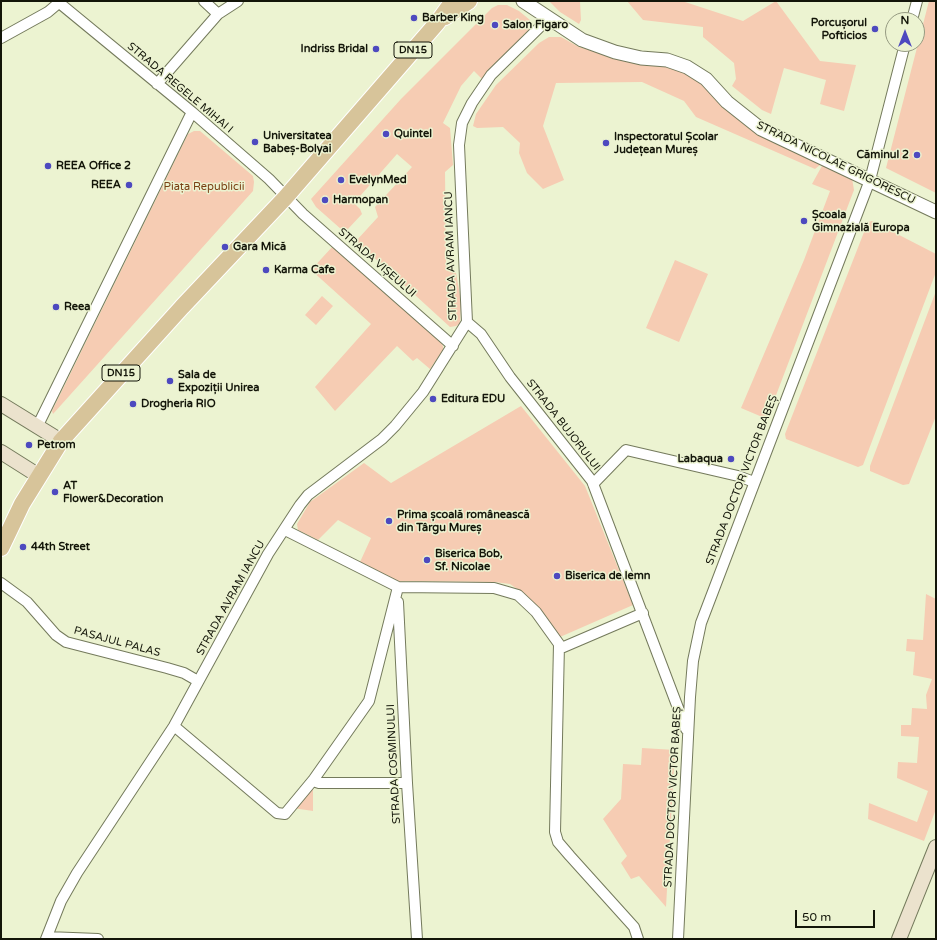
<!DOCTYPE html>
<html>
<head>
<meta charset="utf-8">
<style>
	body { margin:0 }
	#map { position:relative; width:937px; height:940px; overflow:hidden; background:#ecf3d1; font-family:"Varela Round",sans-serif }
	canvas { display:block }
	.frame { position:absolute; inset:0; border:2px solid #131509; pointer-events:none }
	.north { position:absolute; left:885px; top:12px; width:40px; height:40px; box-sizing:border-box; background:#ecf3d1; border:1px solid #959a81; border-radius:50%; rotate:0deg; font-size:11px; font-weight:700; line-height:16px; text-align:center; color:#131509 }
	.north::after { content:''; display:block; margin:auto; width:14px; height:18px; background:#4d49bf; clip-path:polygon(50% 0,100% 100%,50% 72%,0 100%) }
	.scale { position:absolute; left:795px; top:910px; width:80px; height:18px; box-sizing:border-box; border:2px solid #131509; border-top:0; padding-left:5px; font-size:12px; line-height:14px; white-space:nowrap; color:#131509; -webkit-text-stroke:3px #ecf3d1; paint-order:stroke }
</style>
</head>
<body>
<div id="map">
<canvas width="937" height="940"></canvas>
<div class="frame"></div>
<div class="north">N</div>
<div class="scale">50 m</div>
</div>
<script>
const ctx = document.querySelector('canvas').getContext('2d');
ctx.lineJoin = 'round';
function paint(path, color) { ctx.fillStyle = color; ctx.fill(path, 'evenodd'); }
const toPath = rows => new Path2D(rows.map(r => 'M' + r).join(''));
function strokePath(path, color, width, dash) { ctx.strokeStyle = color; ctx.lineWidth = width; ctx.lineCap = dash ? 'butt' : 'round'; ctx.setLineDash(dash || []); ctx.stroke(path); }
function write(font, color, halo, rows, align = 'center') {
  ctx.font = font + ' "Varela Round",sans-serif'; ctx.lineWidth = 3; ctx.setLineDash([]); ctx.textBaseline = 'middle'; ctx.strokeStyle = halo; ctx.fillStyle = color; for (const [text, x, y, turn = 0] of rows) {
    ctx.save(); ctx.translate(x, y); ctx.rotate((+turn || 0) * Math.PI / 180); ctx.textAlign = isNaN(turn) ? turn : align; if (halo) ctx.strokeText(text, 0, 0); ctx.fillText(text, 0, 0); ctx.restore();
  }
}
paint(toPath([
	[549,1,580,1,581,20,579,24,560,12],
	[627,1,682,1,743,21,776,1,820,61,856,65,844,111,820,104,826,80,784,68,771,114,762,110,732,86,736,79,734,63,703,37,703,27,643,20],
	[929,1,936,1,936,193,886,168],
	[498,5,507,5,519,11,530,20,531,27,482,79,474,71,461,86,443,123,450,128,453,165,445,172,446,264,456,273,461,301,460,323,456,326,450,327,356,241,378,217,375,207,412,167,397,154,354,203,360,209,362,214,347,230,342,230,316,207,311,199,401,99,492,8],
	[549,37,561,37,579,47,613,57,666,63,703,82,724,104,819,160,820,165,815,169,696,117,684,101,642,82,556,83,543,126,564,180,543,189,527,173,519,153,520,143,503,127,477,128,473,126,476,114,496,85,539,43],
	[194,131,200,131,253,176,254,182,253,191,53,414,52,411,188,134],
	[823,164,852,178,854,190,767,419,741,408,804,260,830,191,812,184],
	[872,221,936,254,936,272,863,465,858,467,786,439,785,434,868,222],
	[333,246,440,341,443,346,443,350,430,369,417,358,413,361,397,346,335,411,315,387,371,324,311,270],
	[675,260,708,274,679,342,646,328],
	[936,291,936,416,909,484,903,485,870,471,870,466],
	[322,296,333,306,316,325,305,315],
	[521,406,585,486,633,605,560,637,520,591,510,584,495,582,397,581,360,562,371,538,338,520,318,540,298,530,297,524,310,502,364,463,391,483],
	[926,594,936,599,936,809,924,841,868,819,869,803,917,822,928,791,897,778,898,762,917,763,919,737,901,736,901,725,911,725,912,708,927,709,926,695,932,679,913,675,915,652,906,651,907,639,923,640],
	[642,748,675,750,666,907,639,876,631,879,621,863,627,856,603,819,621,799,623,764,641,765],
	[313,782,313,811,293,808]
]), '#f6ccb3');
const minor = toPath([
	[57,1,192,112,269,179,303,214,453,346],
	[204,1,218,14],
	[912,20,917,1],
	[1,38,48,12,61,1],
	[157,84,218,14,238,1],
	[467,322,481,334,510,377,592,481,686,729],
	[37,427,192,112],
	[593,484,626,450,738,476,754,482],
	[285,530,398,587,494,588,518,595,536,612,559,644,555,832,558,842,570,856,634,927,638,939],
	[1,583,27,602,56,635,66,642,167,668,184,673,198,681],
	[398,602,407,783,417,939],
	[559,649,643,613],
	[174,726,277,813,285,814,314,779,369,701,397,591],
	[313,781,319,783,407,783],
	[47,937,98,939],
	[46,939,61,901,77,873,174,726,268,554,300,505,308,495,382,439,395,426,423,392,467,322,459,145,462,123,472,103,491,75,548,19],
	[678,939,690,697,693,661,701,623,870,180,905,44]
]);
const tertiary = toPath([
	[523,1,582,40,615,52,641,58,667,60,687,67,706,79,727,102,761,129,936,212]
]);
const secondary = toPath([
	[1,404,61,441],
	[1,452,39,476],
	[899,939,936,847]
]);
const primary = toPath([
	[445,17,469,1],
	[1,548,22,504,61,441,182,307,285,198,437,23,453,1]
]);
strokePath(minor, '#747a5c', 12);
strokePath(tertiary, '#747a5c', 15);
strokePath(secondary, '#747a5c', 16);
strokePath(primary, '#fff', 18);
strokePath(minor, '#fff', 10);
strokePath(tertiary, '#fff', 13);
strokePath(secondary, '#ebe2cd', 14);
strokePath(primary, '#d7c49a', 16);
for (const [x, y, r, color] of [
	[414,18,4,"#4d49bf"],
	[495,25,4,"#4d49bf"],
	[875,29,4,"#4d49bf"],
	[376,49,4,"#4d49bf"],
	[386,134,4,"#4d49bf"],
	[255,142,4,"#4d49bf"],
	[606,143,4,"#4d49bf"],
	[917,155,4,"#4d49bf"],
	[48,166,4,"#4d49bf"],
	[341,180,4,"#4d49bf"],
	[129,185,4,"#4d49bf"],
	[325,200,4,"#4d49bf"],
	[804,221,4,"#4d49bf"],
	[225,247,4,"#4d49bf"],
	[266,270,4,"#4d49bf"],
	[56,307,4,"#4d49bf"],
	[170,381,4,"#4d49bf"],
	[433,399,4,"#4d49bf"],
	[133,404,4,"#4d49bf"],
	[29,445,4,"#4d49bf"],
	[731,459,4,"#4d49bf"],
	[55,492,4,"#4d49bf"],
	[389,521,4,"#4d49bf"],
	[23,547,4,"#4d49bf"],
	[427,560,4,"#4d49bf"],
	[557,576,4,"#4d49bf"]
]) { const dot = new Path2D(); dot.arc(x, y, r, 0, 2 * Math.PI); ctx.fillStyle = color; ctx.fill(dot); strokePath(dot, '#ecf3d1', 1.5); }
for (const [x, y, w] of [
	[413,50,38],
	[121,373,38]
]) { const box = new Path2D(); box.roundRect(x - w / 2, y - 8, w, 16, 3); ctx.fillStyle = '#ecf3d1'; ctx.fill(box); strokePath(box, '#131509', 1); }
write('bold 10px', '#131509', null, [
	["DN15",413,50],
	["DN15",121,373]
]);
write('bold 11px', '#131509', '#ecf3d1', [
	["Barber King",422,18],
	["Porcușorul",867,23,"right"],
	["Pofticios",867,36,"right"],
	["Salon Figaro",503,25],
	["Indriss Bridal",368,49,"right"],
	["Quintel",394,134],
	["Universitatea",263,136],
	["Babeș-Bolyai",263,149],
	["Inspectoratul Școlar",614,137],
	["Județean Mureș",614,150],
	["Căminul 2",909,155,"right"],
	["REEA Office 2",56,166],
	["EvelynMed",349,180],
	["REEA",121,185,"right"],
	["Harmopan",333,200],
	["Școala",812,215],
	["Gimnazială Europa",812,228],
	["Gara Mică",233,247],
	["Karma Cafe",274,270],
	["Reea",64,307],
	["Sala de",178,375],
	["Expoziții Unirea",178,388],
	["Editura EDU",441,399],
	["Drogheria RIO",141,404],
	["Petrom",37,445],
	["Labaqua",723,459,"right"],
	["AT",63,486],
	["Flower&Decoration",63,499],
	["Prima școală românească",397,515],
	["din Târgu Mureș",397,528],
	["44th Street",31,547],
	["Biserica Bob,",435,554],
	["Sf. Nicolae",435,567],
	["Biserica de lemn",565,576]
], 'left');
write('11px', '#131509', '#ecf3d1', [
	["STRADA REGELE MIHAI I",180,88,40],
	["STRADA NICOLAE GRIGORESCU",836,163,26],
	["STRADA AVRAM IANCU",451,256,-92],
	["STRADA VIȘEULUI",377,263,41],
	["STRADA BUJORULUI",563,425,52],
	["STRADA DOCTOR VICTOR BABEȘ",742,480,-69],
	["STRADA AVRAM IANCU",231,598,-61],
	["PASAJUL PALAS",117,642,15],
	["STRADA COSMINULUI",394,764,-93],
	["STRADA DOCTOR VICTOR BABEȘ",673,797,-87]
]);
write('11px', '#7a4014', '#ecf3d1', [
	["Piața Republicii",204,187]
]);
</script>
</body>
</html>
